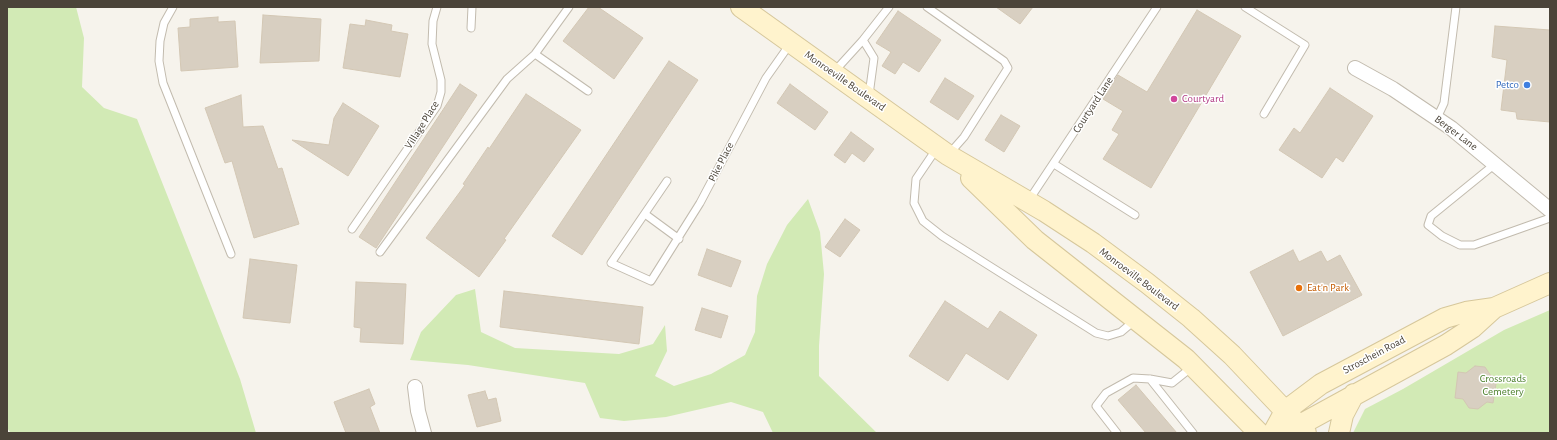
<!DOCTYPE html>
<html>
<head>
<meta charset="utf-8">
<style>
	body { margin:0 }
	#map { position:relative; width:1557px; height:440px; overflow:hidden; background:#f6f3ec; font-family:"Alegreya Sans",sans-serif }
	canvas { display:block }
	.frame { position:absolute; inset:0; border:8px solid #4b4439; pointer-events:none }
</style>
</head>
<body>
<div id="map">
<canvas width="1557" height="440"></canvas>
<div class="frame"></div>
</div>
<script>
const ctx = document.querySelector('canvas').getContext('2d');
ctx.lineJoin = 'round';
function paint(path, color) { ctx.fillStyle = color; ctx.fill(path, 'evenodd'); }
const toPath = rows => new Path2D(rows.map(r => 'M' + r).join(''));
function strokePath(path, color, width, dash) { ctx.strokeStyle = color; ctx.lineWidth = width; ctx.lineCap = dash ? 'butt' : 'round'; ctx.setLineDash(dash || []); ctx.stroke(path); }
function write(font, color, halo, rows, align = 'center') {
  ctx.font = font + ' "Alegreya Sans",sans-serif'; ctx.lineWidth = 3; ctx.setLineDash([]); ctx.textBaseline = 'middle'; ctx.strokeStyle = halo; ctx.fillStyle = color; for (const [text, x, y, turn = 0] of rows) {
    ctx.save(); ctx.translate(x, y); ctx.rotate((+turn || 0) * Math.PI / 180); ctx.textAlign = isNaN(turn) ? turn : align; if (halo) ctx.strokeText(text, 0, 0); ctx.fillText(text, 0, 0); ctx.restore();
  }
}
paint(toPath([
	[7,7,76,7,84,38,82,87,104,108,137,119,240,379,256,433,11,433,7,428],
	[808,199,820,232,824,274,819,346,819,376,877,433,773,433,763,412,731,402,666,417,624,421,600,418,585,383,468,365,410,360,421,332,456,295,475,289,481,332,515,348,619,354,653,344,665,325,667,351,655,376,674,386,711,374,745,355,755,332,757,296,767,264,787,225],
	[1550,310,1550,433,1353,433,1365,409,1403,389,1504,330]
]), '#d2eab5');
const building = toPath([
	[589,7,598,7,643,38,614,79,563,41,589,7],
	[996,7,1033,7,1020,24,996,7],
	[1197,10,1241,36,1151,188,1103,159,1119,134,1112,130,1123,111,1103,99,1118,75,1147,92,1197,10],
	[898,11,941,40,919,72,903,62,895,74,882,66,891,52,876,43,898,11],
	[263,15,321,19,319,61,260,63,263,15],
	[218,17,218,22,235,21,238,67,181,71,178,28,190,27,190,19,218,17],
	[366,20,392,25,391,31,408,34,400,77,343,68,350,24,365,26,366,20],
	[1495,26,1550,30,1550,122,1517,119,1516,112,1501,110,1507,60,1492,57,1495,26],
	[669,61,698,80,582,255,552,236,669,61],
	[945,78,974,96,958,120,930,102,945,78],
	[460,84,477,95,376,248,359,237,460,84],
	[790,84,828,112,815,130,777,103,790,84],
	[1330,88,1373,116,1343,162,1336,157,1322,178,1279,150,1294,128,1300,133,1330,88],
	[526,94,581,130,504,239,506,240,479,277,426,238,465,185,463,184,488,147,489,149,526,94],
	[241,95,243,127,263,126,278,169,282,168,299,224,254,238,232,161,225,163,205,108,241,95],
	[343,103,379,126,348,176,292,140,329,145,334,118,343,103],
	[1001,115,1020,126,1004,152,985,140,1001,115],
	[851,132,874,149,864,162,852,153,845,163,834,155,851,132],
	[845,219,860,230,840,257,825,247,845,219],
	[707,249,741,261,731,287,698,275,707,249],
	[1293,250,1299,262,1321,251,1327,262,1340,255,1362,295,1283,336,1250,272,1293,250],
	[250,259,297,265,290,323,243,318,250,259],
	[356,282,406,284,403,344,360,342,361,328,354,327,356,282],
	[504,291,643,307,639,344,500,327,504,291],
	[945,301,988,329,1000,311,1037,335,1008,380,966,353,948,381,909,356,945,301],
	[702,308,728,316,721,338,695,330,702,308],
	[1475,366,1485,367,1491,376,1497,377,1493,403,1487,402,1478,409,1469,408,1463,399,1455,398,1458,372,1466,373,1475,366],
	[1136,385,1177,433,1146,433,1118,400,1136,385],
	[369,389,375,404,370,407,380,433,346,433,334,402,369,389],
	[485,391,488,400,496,398,501,421,477,427,468,395,485,391]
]);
paint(building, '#d8cfc1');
strokePath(building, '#d3c7b4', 1);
const lane = toPath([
	[173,7,164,23,160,41,159,61,163,83,231,254],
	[927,7,1004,61,1008,68,964,137,949,154],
	[1245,7,1305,45,1264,114],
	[471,28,472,7],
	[863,40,874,58,869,95],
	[535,54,588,91],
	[833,73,863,40,889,7],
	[1437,118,1444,103,1456,7],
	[937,148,916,179,914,203,923,221,942,236,1096,333,1108,336,1121,332,1134,321],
	[1054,164,1135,215],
	[1495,164,1431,216,1428,225,1442,236,1460,245,1474,245,1550,218],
	[667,181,611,263,651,281,700,203,766,78,790,44],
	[1029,200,1157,7],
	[645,214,679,239],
	[352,229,437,106,441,92,441,80,432,44,433,21,437,7],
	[380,252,507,79,535,54,569,7],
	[1150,379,1193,433],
	[1117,433,1096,406,1106,393,1133,378,1150,379,1172,383,1192,367]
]);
const street = toPath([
	[1355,68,1393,89,1451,128,1550,210],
	[415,387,418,411,424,433]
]);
const secondary = toPath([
	[741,7,948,155,1044,211,1093,243,1147,283,1191,318,1232,355,1306,433],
	[971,178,1035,240,1186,359,1259,433],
	[1287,432,1446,345,1472,328,1494,308],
	[1273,433,1285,411,1321,384,1445,318,1466,312,1494,308,1550,283],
	[1339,433,1343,415,1354,394]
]);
strokePath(lane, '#c2bbae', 9);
strokePath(street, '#c2bbae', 16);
strokePath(secondary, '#d6c79b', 22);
strokePath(lane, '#fff', 7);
strokePath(street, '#fff', 14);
strokePath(secondary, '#fff3cd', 20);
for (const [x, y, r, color] of [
	[1527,85,4,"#3f7fe0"],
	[1174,99,4,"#d1479c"],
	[1299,288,4,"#e8710a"]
]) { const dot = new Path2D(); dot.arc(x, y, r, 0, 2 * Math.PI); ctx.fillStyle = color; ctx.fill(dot); strokePath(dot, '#fff', 1.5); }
write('11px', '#4b4439', '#fff', [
	["Monroeville Boulevard",845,81,35],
	["Courtyard Lane",1093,105,-57],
	["Village Place",422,125,-58],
	["Berger Lane",1456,133,37],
	["Pike Place",721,162,-63],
	["Monroeville Boulevard",1139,279,37],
	["Stroschein Road",1374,355,-28]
]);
write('11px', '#366cbe', '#fff', [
	["Petco",1519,85]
], 'right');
write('11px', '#b23c85', '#fff', [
	["Courtyard",1182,99]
], 'left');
write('11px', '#c56008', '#fff', [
	["Eat'n Park",1307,288]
], 'left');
write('11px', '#4a7f2a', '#fff', [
	["Crossroads",1503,379],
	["Cemetery",1503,392]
]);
</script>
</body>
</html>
